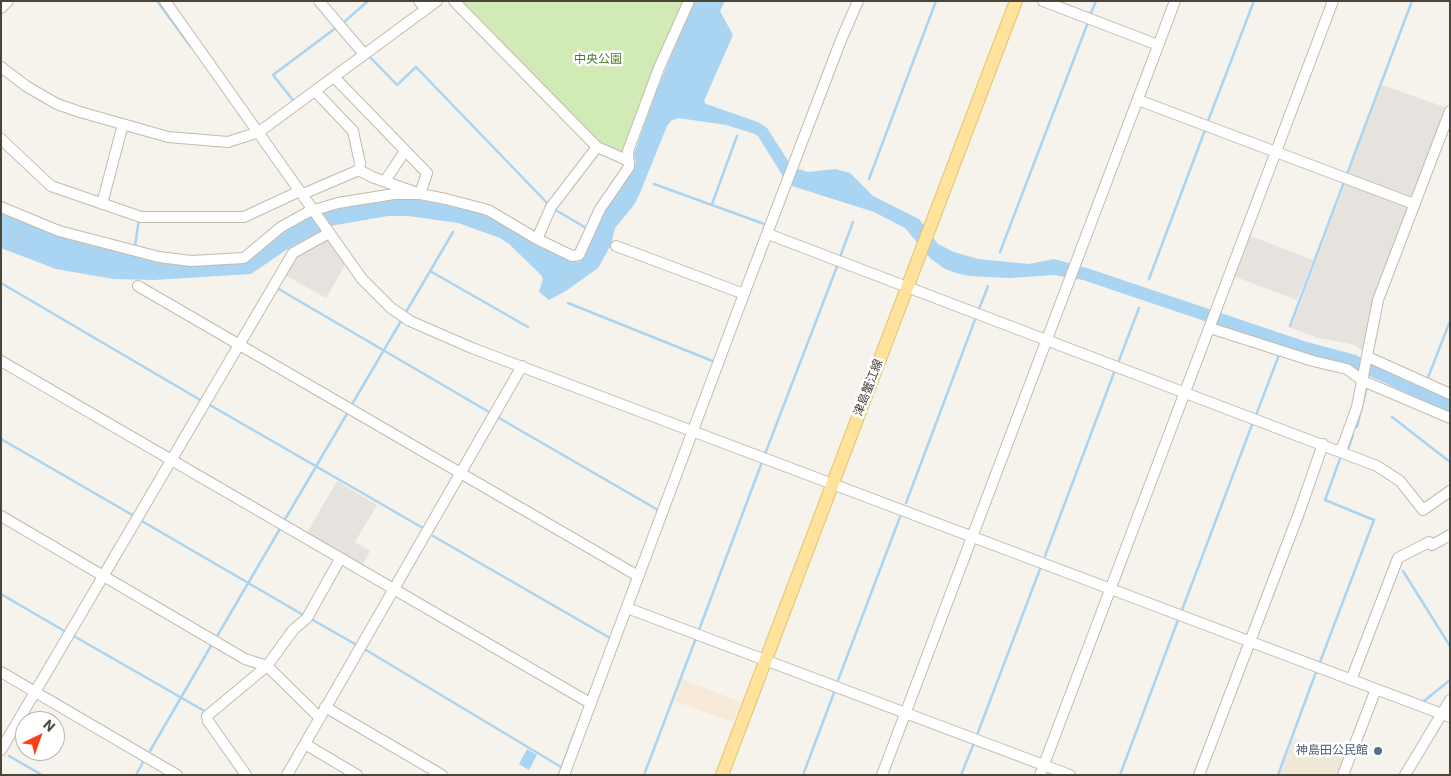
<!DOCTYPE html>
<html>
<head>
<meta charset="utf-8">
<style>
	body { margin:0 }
	#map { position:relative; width:1451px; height:776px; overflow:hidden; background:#f6f3ec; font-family:Roboto,sans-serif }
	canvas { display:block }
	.frame { position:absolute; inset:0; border:2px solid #4b4439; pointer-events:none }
	.north { position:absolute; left:15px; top:711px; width:50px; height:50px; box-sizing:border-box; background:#fff; border:1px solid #b7b4b0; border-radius:50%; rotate:42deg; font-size:14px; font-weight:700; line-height:20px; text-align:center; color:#4b4439 }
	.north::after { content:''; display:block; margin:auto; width:18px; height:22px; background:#fc3f1d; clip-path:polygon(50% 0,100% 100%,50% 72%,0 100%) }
</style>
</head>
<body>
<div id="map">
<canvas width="1451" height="776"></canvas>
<div class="frame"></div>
<div class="north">N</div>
</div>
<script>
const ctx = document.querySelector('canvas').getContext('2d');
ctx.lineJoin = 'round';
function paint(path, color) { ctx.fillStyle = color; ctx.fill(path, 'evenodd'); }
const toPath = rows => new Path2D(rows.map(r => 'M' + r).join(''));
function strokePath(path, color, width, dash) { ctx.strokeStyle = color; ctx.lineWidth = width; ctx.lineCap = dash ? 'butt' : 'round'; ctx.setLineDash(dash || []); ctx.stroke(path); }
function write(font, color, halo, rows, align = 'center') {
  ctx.font = font + ' Roboto,"Noto Sans JP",sans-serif'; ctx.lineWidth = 5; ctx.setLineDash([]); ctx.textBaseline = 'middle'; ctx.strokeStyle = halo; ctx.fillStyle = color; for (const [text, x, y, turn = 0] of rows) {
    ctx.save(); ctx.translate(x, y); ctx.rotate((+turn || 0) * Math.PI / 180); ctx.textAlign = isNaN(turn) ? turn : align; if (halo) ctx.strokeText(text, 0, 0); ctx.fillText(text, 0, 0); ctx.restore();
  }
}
paint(toPath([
	[682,679,741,702,733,722,674,701]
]), '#f7ead8');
paint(toPath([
	[1382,85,1447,108,1413,199,1348,175],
	[1346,182,1407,205,1409,209,1364,349,1361,350,1352,344,1318,338,1291,328],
	[1248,235,1313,260,1297,300,1233,276],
	[328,238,346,263,326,298,283,274,292,258],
	[337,481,377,505,355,542,370,551,361,568,305,536]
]), '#e6e2dd');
paint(toPath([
	[1294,738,1346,757,1340,775,1279,775]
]), '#efe8d6');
paint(toPath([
	[458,1,685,1,625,153,622,154,600,145]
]), '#d2eab5');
paint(toPath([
	[694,1,725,1,720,11,733,35,704,101,706,104,758,122,767,128,792,167,808,172,835,169,850,173,873,196,919,219,938,244,954,252,978,259,1029,264,1054,259,1090,269,1307,342,1356,355,1402,379,1450,399,1450,413,1350,367,1317,359,1083,280,1054,275,1009,278,969,276,956,273,945,269,930,258,905,228,874,212,792,186,784,178,758,136,752,133,726,125,678,118,671,121,667,126,640,193,634,205,615,228,611,245,598,268,566,291,549,300,539,292,543,279,541,275,509,244,500,238,458,223,408,216,388,216,330,226,286,250,251,274,154,280,113,279,56,269,1,248,1,213,69,240,124,250,245,262,272,240,311,215,388,198,408,198,460,207,477,212,500,222,556,253,577,262,581,261,605,208,636,163,634,154,656,92],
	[527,749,537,755,529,770,519,764]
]), '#a9d4f2');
strokePath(toPath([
	[157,1,191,47],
	[1091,13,1096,1],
	[343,23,368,1],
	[369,56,397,85,416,67,549,205],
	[292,99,273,75,337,27],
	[1208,121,1254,1],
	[1347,174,1412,1],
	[869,179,936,1],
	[654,184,767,225],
	[712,204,737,136],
	[554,209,586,228],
	[135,246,139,219],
	[1000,252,1087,25],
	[840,257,853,222],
	[430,271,528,327],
	[1149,279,1205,130],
	[1,283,202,401],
	[277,288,489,412],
	[568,303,715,362],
	[979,309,988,286],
	[406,312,453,232],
	[1290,326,1344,182],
	[1118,363,1139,308],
	[1427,380,1450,321],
	[208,404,423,528],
	[351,406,401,321],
	[1256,415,1279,355],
	[1392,417,1450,462],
	[499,418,658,510],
	[1357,427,1367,386],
	[1,439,134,516],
	[1348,449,1353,435],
	[765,454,838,264],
	[906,503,976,317],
	[140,520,305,616],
	[284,521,348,412],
	[433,536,610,638],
	[1045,556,1115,370],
	[1403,571,1450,646],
	[1,594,66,632],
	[1182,610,1253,422],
	[311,619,355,644],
	[699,630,762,462],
	[72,635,208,713],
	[216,638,281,527],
	[366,650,561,767],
	[1320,662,1374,520,1325,500,1341,456],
	[837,683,900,517],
	[1424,701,1450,680],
	[977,735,1040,569],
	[150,751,212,644],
	[9,756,42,775],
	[136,775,143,762],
	[559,775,575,731],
	[644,775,696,638],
	[803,775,835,690],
	[961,775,974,743],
	[1120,775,1178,620],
	[1278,775,1316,672]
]), '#a9d4f2', 2.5);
const minor = toPath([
	[165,1,362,279,391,308,410,321,472,348,1450,717],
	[319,1,364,54],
	[419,1,426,9],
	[454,1,597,147,629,161],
	[1043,1,1158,45],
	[1,8,8,1],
	[1,67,26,86,57,104,80,112,168,137,228,142,259,132,437,1],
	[315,91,353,131,360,163,359,170,372,177,420,194,427,173,334,77],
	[1138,100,1414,204],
	[1,139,51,186,141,217,244,217,300,191],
	[385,181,405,151],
	[303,194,359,170],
	[102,204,123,124],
	[1,207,59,231,159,257,191,261,244,258,281,227,308,212,338,203,394,194,420,194,446,199,488,210,537,239,551,207,597,147],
	[768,234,1377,466,1400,481,1423,510,1450,491],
	[537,239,572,256,579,255,600,209,629,167,628,151,659,68,689,1],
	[616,246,744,294],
	[138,286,638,576],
	[1210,328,1313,361,1347,369,1363,381,1450,418],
	[1368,357,1450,394],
	[1,361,590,703],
	[1341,451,1357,407,1378,300,1450,111],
	[1,516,245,659,267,666,320,718],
	[627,608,1070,775],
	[1,672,177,775],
	[1351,680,1398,558,1429,542,1432,545,1450,535],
	[325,707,442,775],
	[305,744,357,775],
	[1,750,293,253,329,233],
	[246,775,208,721,207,716,267,666,293,630,307,618,340,559],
	[287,775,522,366],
	[564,775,744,294,841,40,858,1],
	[882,775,1175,1],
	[1040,775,1333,1],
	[1199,775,1299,513,1323,444],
	[1343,775,1376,689],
	[1405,775,1450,700]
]);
const major = toPath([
	[722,775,1016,1]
]);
strokePath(minor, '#c2bbae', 12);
strokePath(major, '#e6c16a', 14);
strokePath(minor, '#fff', 10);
strokePath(major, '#ffe39c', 12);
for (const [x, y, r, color] of [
	[1378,751,5,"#5c6f8a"]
]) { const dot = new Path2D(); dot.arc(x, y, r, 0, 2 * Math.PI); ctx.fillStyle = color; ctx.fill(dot); strokePath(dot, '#fff', 2); }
write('12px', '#4a7f2a', '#fff', [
	["中央公園",598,60]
]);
write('12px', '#4b4439', '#fff', [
	["津島蟹江線",869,388,-69]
]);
write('12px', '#4e5e75', '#fff', [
	["神島田公民館",1368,751]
], 'right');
</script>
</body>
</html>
